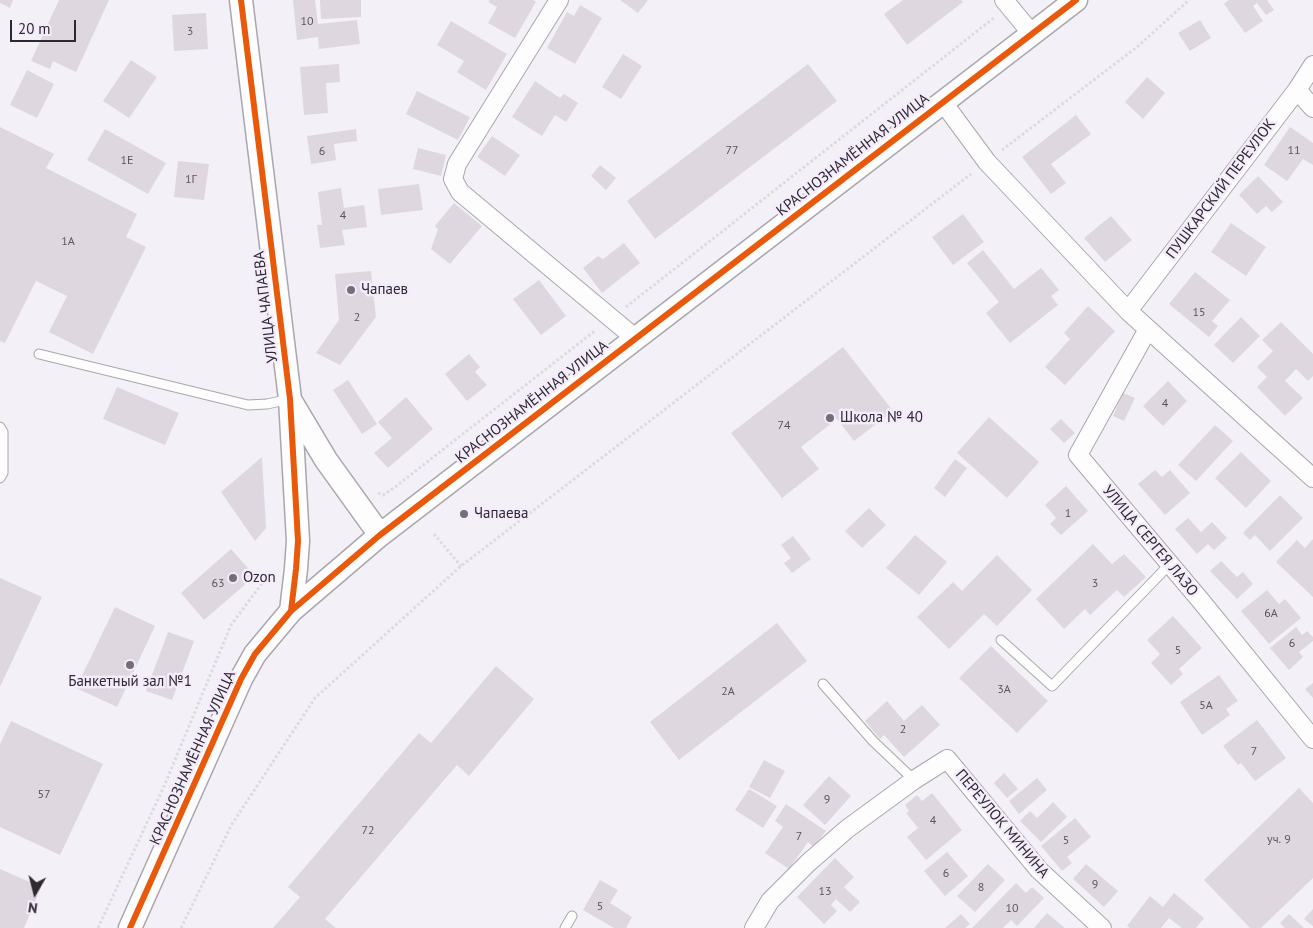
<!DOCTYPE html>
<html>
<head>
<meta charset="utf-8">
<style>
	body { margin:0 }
	#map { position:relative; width:1313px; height:928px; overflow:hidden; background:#f4f0f8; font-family:"PT Sans",sans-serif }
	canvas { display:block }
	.north { position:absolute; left:10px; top:868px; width:50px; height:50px; -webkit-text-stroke:4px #f5ecfb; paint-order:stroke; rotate:188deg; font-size:14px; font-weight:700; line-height:20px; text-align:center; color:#2d2831 }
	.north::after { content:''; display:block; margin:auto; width:18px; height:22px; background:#2d2831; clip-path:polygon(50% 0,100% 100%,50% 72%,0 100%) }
	.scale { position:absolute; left:10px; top:20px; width:66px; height:22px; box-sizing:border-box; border:2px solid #2d2831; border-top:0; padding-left:6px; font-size:15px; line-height:18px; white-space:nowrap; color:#2d2831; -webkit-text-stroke:4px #f5ecfb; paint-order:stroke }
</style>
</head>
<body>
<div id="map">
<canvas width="1313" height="928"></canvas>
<div class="north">N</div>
<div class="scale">20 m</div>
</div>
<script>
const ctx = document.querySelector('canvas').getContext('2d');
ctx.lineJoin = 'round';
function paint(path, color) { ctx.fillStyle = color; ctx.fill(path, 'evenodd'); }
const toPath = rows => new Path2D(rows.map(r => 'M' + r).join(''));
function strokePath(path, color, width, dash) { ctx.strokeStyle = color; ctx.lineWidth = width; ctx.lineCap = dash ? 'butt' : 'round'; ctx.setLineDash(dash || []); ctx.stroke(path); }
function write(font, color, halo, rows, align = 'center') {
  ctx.font = font + ' "PT Sans",sans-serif'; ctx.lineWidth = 5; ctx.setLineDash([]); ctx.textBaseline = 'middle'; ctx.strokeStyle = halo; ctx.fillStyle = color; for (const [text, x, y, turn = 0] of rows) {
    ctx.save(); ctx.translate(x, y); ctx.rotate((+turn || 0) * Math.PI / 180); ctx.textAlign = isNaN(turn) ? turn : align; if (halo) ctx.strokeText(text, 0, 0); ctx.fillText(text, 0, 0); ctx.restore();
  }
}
paint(toPath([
	[0,0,13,0,10,8,0,3],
	[59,0,109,0,76,72,53,61,50,69,31,61],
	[293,0,315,0,318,24,357,20,360,44,319,49,318,37,297,40],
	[320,0,361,0,361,17,321,19],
	[490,0,533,0,536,2,515,38,488,23,497,7,488,2],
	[620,0,648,0,638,13],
	[903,0,961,0,963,2,907,45,884,14],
	[1229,0,1267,0,1274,10,1266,15,1257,3,1253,6,1263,21,1245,33,1224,4],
	[580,5,602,18,575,64,547,48,567,12,574,16],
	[206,13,208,49,174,51,172,15],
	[1200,20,1211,38,1190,51,1178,33],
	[451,21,507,54,486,90,457,72,464,61,437,45],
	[623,54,642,66,621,99,602,87],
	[131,60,157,77,129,118,103,101],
	[339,64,340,82,326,83,328,113,304,115,300,67],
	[808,64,837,101,655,239,627,201],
	[27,70,54,84,37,118,10,105],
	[1147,77,1165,93,1143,119,1125,102],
	[535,81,560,98,564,94,578,103,566,122,555,115,542,136,512,117],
	[417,91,470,117,458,140,406,114],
	[1076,115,1091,134,1051,164,1066,183,1051,194,1022,157],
	[0,127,54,154,46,168,137,214,126,237,146,247,93,354,49,332,67,296,36,281,5,343,0,341],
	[1290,127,1313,143,1313,165,1303,159,1287,181,1264,165],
	[105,129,166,163,148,194,87,160],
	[356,129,357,141,334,144,336,160,311,164,307,136],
	[492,136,520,155,505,176,477,157],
	[418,148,446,155,441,176,413,169],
	[178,161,209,164,204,200,174,197],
	[600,165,616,178,606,190,591,176],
	[1258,176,1283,202,1272,212,1266,206,1257,214,1239,195],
	[419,184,423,210,381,215,378,189],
	[341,188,344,208,364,205,367,227,342,230,345,245,320,248,317,225,322,225,318,192],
	[454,203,482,226,450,264,431,249,438,229,435,226],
	[963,214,984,242,953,265,932,237],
	[1111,216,1132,240,1105,262,1084,238],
	[1231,223,1266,247,1246,276,1211,252],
	[624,243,640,263,602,293,583,268,598,256,603,259],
	[983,250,1014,289,1041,268,1059,290,1051,296,1058,305,1010,343,986,313,999,302,967,263],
	[371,271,376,317,340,365,316,353,339,320,335,274],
	[1195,272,1230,300,1212,321,1218,326,1209,337,1169,304],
	[539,280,566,316,541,335,513,299],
	[1088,306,1115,331,1065,385,1045,367,1070,339,1064,333],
	[1241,317,1260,336,1233,363,1214,345],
	[1281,322,1313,354,1313,376,1308,381,1296,369,1285,381,1303,398,1285,416,1257,387,1267,377,1257,367,1273,351,1262,340],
	[843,347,893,411,854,441,837,419,801,447,819,469,782,498,731,433],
	[469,354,480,367,475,372,487,385,467,401,445,374],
	[348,380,377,424,362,434,333,390],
	[1168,381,1187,401,1163,426,1143,406],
	[117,387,179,413,165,445,103,419],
	[1123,393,1135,398,1124,421,1113,416],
	[406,397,433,429,388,468,374,453,392,438,378,422],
	[989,417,1039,462,1007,498,957,453],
	[1061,419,1075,433,1064,443,1050,429],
	[1215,425,1233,441,1196,481,1178,465],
	[1241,452,1271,481,1246,508,1215,478],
	[262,457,266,528,255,541,221,492],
	[955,459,967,468,945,497,934,488],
	[1155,470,1162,477,1170,470,1190,493,1165,515,1138,484],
	[1066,486,1088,511,1061,535,1050,524,1056,518,1045,505],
	[1280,495,1303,518,1270,551,1255,535,1250,540,1243,533],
	[869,508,886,525,862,548,845,531],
	[1188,518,1201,532,1212,522,1227,538,1214,550,1208,544,1197,554,1175,529],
	[915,535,947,562,919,595,886,568],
	[793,536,811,559,792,573,784,563,791,558,781,545],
	[1313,539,1313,597,1276,562,1297,540,1305,548],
	[1093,544,1112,564,1124,554,1146,577,1124,597,1117,590,1090,615,1085,609,1064,629,1036,599],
	[231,549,255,576,204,620,181,593],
	[997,555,1032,590,997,626,984,614,949,649,917,617,953,582,962,591],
	[1221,561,1237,577,1243,572,1253,584,1237,599,1210,571],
	[0,578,42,597,0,687],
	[1267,590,1279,604,1285,599,1301,618,1269,644,1241,611],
	[115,607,155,626,117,707,76,688],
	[1173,616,1202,648,1179,669,1183,674,1171,685,1151,663,1160,654,1147,640],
	[777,623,807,661,679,760,650,722],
	[1296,627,1302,635,1307,631,1313,637,1313,641,1299,652,1303,657,1289,670,1270,648],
	[168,632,194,641,172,700,146,691],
	[991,646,1048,701,1017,733,959,678],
	[496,666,534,699,469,776,457,765,325,919,336,928,273,928,300,897,288,887,419,733,431,743],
	[1219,675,1238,701,1226,709,1230,715,1202,735,1180,702],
	[1313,683,1313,698,1305,689],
	[887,701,904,721,922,705,940,725,904,757,884,735,880,739,865,721],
	[1257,720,1286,758,1255,781,1241,763,1238,765,1223,746],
	[11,721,103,764,60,855,0,827,0,744],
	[764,760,785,771,770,798,749,787],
	[1004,773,1018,789,1007,798,994,783],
	[829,776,851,796,825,825,803,805],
	[1037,778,1047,790,1019,814,1009,801],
	[1299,788,1313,803,1313,878,1261,928,1250,928,1204,880],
	[749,789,777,806,763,828,735,810],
	[932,793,962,830,926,860,907,837,918,828,906,813,909,811,905,805,917,795,922,801],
	[1053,802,1067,817,1041,842,1020,821,1030,811,1037,818],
	[786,804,826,831,814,847,808,842,789,869,765,853,783,827,775,821],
	[1075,818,1091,837,1067,857,1072,863,1062,871,1041,846],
	[947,852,968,876,945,896,924,871],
	[835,858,854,877,844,887,860,902,850,912,836,899,831,905,837,911,824,924,797,897],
	[988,864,1005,880,975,912,957,896],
	[1086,864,1118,891,1104,907,1073,879],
	[0,869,41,887,24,928,0,928],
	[600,880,618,890,610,903,632,917,626,928,614,928,583,910],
	[1016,883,1026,893,1032,887,1044,898,1017,926,1011,920,1003,928,972,928],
	[1174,893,1204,918,1196,928,1182,928,1169,918,1161,928,1130,928,1127,926,1150,896,1163,907],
	[1313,909,1313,926,1304,919],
	[1047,913,1065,928,1034,928],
	[961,914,970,924,965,928,945,928],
	[1289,914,1304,928,1285,928,1280,923]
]), '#ded7df');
const service = toPath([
	[39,354,248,405,267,404,290,399],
	[0,427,3,432,3,473,0,478],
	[1001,640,1052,686,1170,564],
	[823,684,873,741,914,780],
	[565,928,572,916]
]);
const minor = toPath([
	[559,0,457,164,453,179,460,192,635,338],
	[1004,0,1032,34],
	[1297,90,1313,108],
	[942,101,987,162,1128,311,1313,478],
	[1128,311,1297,90,1313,65],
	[1148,329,1078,455,1201,601,1313,739],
	[754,928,770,901,808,863,847,829,914,780,947,759,1039,870,1102,928]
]);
const tertiary = toPath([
	[241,0,290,399,298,541,296,569,291,611],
	[292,403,326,460,380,535],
	[130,928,241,679,255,654,291,611,380,535,1076,0]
]);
strokePath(service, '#aaa6ae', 11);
strokePath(minor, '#aaa6ae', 20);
strokePath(tertiary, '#aaa6ae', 25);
strokePath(toPath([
	[1002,150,1137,47,1189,0],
	[626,307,995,17],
	[378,493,383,495,395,487,596,330],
	[434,534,461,566],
	[98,928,165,784,231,625,272,570],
	[181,928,232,824,315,698,461,566,971,174]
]), '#dbdadd', 3, [2.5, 2.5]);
strokePath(service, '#fdfdfe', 9);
strokePath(minor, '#fdfdfe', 18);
strokePath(tertiary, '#fdfdfe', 22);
strokePath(toPath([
	[241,0,290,399,298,541,296,569,291,611],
	[130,928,241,679,255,654,291,611,380,535,1076,0]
]), '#e8590c', 6);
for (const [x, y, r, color] of [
	[351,290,5,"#736e77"],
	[830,418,5,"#736e77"],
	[464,514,5,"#736e77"],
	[233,578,5,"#736e77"],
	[130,665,5,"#736e77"]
]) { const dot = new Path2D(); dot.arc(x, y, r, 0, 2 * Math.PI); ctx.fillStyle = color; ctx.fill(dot); strokePath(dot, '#f5ecfb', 2); }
write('12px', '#5b565e', null, [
	["10",307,22],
	["3",190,32],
	["77",732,151],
	["11",1294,151],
	["6",322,152],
	["1Е",127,161],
	["1Г",191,180],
	["4",343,216],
	["1А",68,242],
	["15",1199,313],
	["2",357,318],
	["4",1165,404],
	["74",784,426],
	["1",1068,514],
	["63",218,584],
	["3",1095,584],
	["6А",1271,614],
	["6",1292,644],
	["5",1178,651],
	["3А",1004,690],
	["2А",728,692],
	["5А",1206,706],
	["2",903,730],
	["7",1254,752],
	["57",44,795],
	["9",827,800],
	["4",933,821],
	["72",368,831],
	["7",799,837],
	["уч. 9",1279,840],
	["5",1066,841],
	["6",946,874],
	["9",1095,885],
	["8",981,888],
	["13",825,892],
	["5",600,907],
	["10",1012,909]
]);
write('15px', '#2d2831', '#f5ecfb', [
	["КРАСНОЗНАМЁННАЯ УЛИЦА",853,155,-38],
	["ПУШКАРСКИЙ ПЕРЕУЛОК",1221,189,-53],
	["УЛИЦА ЧАПАЕВА",266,307,-97],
	["КРАСНОЗНАМЁННАЯ УЛИЦА",532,402,-38],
	["УЛИЦА СЕРГЕЯ ЛАЗО",1150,541,50],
	["КРАСНОЗНАМЁННАЯ УЛИЦА",193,758,-66],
	["ПЕРЕУЛОК МИНИНА",1002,824,50]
]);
write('15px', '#2d2831', '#f5ecfb', [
	["Чапаев",361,290],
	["Школа № 40",840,418],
	["Чапаева",474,514],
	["Ozon",243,578],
	["Банкетный зал №1",130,682,"center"]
], 'left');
</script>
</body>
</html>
